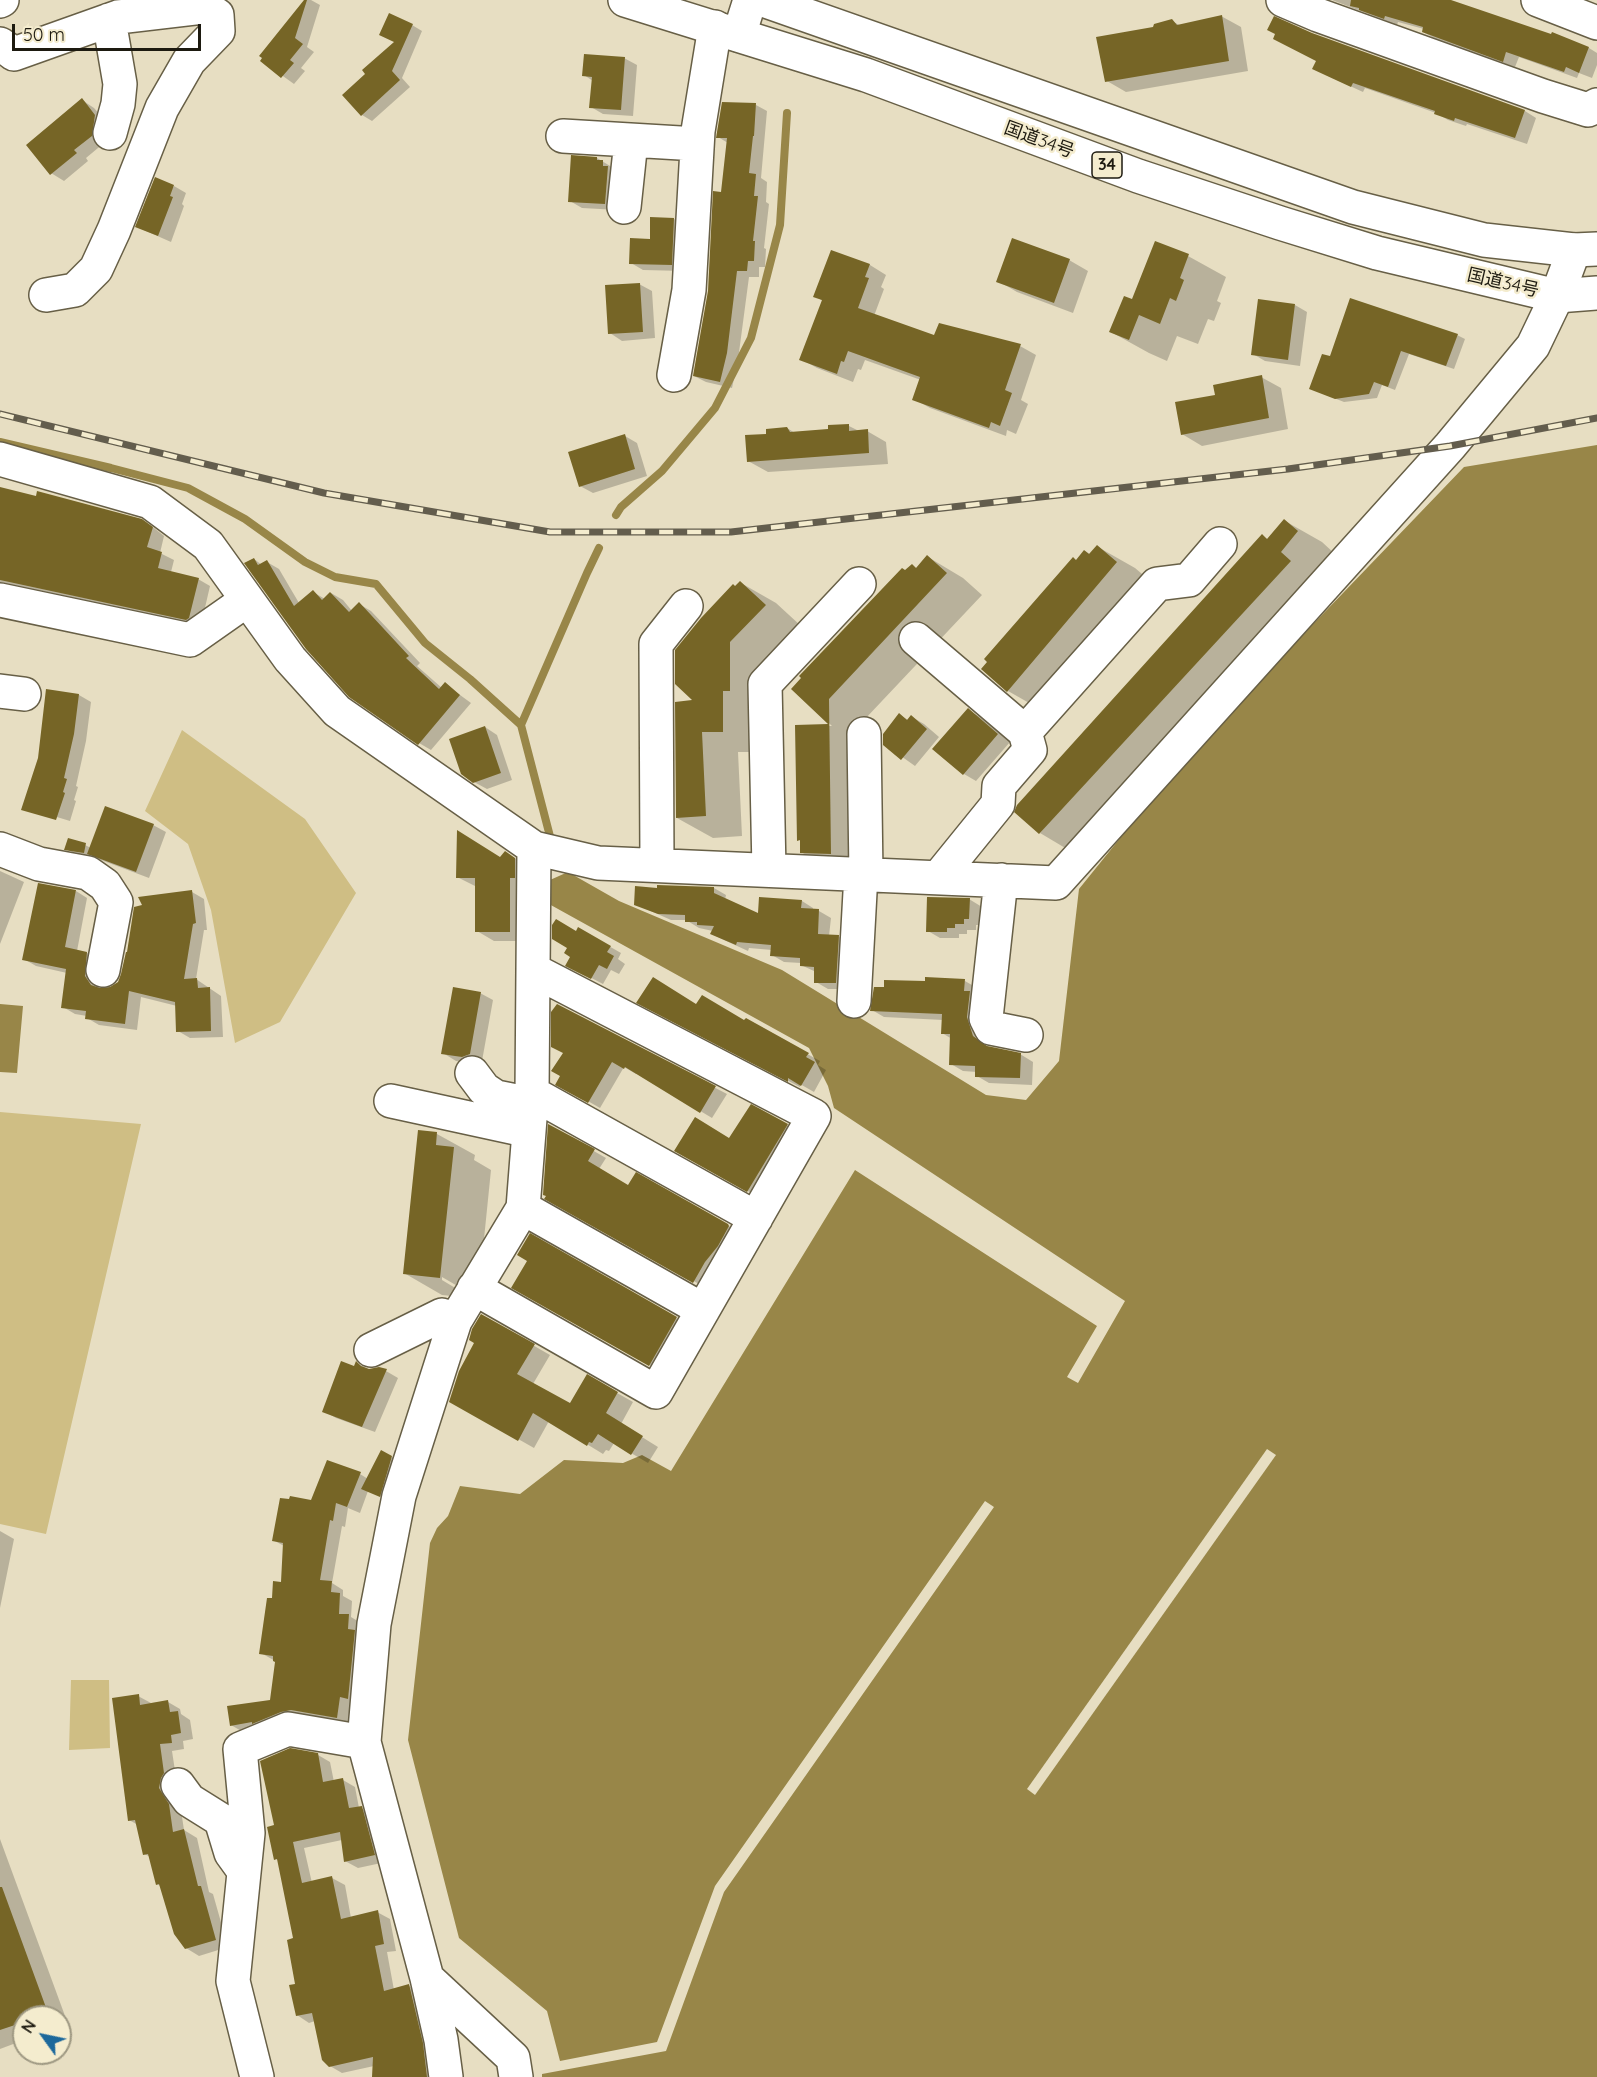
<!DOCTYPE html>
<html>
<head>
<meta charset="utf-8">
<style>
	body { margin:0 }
	#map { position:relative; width:1597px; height:2077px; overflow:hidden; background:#e7dec2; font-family:Quicksand,sans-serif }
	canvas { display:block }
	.north { position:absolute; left:12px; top:2005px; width:60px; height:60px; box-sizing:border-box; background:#f4ecce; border:2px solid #9e9882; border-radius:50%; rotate:303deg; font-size:16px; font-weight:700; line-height:24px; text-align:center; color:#1d1a10 }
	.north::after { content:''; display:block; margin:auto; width:21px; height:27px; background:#1c689b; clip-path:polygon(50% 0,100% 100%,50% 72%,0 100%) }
	.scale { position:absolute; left:12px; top:24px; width:189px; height:27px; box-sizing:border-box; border:3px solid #1d1a10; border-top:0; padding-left:8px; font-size:18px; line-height:21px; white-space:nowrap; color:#1d1a10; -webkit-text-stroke:4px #f4ecce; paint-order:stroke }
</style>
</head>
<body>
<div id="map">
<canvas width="1597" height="2077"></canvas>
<div class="north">N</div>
<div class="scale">50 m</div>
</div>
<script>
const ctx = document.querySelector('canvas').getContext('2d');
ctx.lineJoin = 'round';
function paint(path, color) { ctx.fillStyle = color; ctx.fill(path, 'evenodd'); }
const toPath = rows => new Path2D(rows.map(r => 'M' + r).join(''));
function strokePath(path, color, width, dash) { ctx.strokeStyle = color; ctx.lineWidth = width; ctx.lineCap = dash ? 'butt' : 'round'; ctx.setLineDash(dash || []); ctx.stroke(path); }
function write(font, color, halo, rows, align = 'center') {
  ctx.font = font + ' Quicksand,"Noto Sans JP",sans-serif'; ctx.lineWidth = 5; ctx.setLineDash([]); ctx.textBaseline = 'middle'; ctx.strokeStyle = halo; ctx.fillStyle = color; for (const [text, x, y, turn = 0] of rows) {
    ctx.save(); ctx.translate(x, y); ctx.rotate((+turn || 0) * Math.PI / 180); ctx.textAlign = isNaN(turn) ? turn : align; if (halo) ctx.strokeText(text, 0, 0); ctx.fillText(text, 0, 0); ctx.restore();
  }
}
paint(toPath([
	[182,730,305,819,356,893,280,1022,235,1043,211,910,188,844,145,811],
	[0,1112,141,1124,46,1534,0,1524],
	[71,1680,109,1680,110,1748,69,1750]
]), '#cfbe84');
paint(toPath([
	[1597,445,1597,2077,542,2077,542,2074,666,2051,724,1892,994,1507,985,1501,715,1886,657,2042,560,2061,547,2011,459,1938,408,1740,430,1543,437,1528,448,1516,460,1486,520,1494,564,1460,623,1463,642,1455,671,1471,855,1170,1097,1326,1067,1377,1078,1383,1125,1301,834,1108,828,1086,809,1048,549,904,550,880,568,872,619,901,782,970,986,1095,1026,1100,1059,1061,1079,889,1142,811,1223,718,1464,467],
	[0,1004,23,1006,17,1073,0,1072]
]), '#988648');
paint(toPath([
	[1267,1449,1276,1455,1035,1795,1027,1789]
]), '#e7dec2');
paint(toPath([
	[306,0,311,0,320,5,307,47,314,52,301,68,305,71,294,84,262,61],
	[1332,0,1447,0,1552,36,1553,34,1589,48,1597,53,1597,65,1592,78,1579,73,1577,78,1519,57,1515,67,1436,39,1423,32,1424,29,1398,22,1397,25],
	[1221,16,1241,27,1248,71,1126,92,1107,81,1154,28,1172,21,1181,26],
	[412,25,422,31,402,78,410,87,372,121,362,115,367,74],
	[624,58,637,65,633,116,603,114,591,107,593,81,584,75],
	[1326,75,1525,111,1536,118,1527,144,1467,124,1466,126,1448,120,1436,113,1365,88,1363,92],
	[82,100,94,108,108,124,104,143,86,158,88,161,64,181,51,173],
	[756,105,767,111,761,178,767,182,766,202,769,204,764,248,766,249,765,267,759,267,759,277,749,277,738,360,732,388,706,382,694,376,709,291,728,143,718,137],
	[597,158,615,169,618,210,582,208,570,201],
	[174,186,186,193,182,204,184,206,171,242,137,227],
	[674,219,686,226,684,271,643,270,631,263],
	[832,252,870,265,886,275,881,287,884,289,874,316,935,337,1020,346,1036,355,1021,400,1028,404,1016,434,1007,430,1006,436,930,408,914,399,921,380,865,360,861,370,858,369,853,382,817,368,801,359,823,301,815,296],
	[1188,256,1226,277,1217,301,1221,303,1214,321,1208,319,1198,344,1177,336,1167,361,1149,353,1111,332,1132,301],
	[1069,260,1088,271,1073,313,1017,292,998,281],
	[639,284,652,291,655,338,622,341,610,333],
	[1295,305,1307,312,1300,366,1265,361,1253,354],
	[1457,335,1465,339,1454,369,1409,354,1395,390,1382,385,1377,398,1344,402,1311,389,1331,358],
	[1261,377,1281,388,1288,429,1202,446,1182,434,1217,396],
	[849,426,859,431,867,431,886,442,888,464,768,472,748,461,768,435,787,428,795,433,830,431],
	[625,436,637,443,647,476,593,493,580,486],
	[0,489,141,520,154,528,164,536,160,553,174,560,171,572,198,579,210,586,201,625,199,626,0,583],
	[1285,521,1322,542,1335,554,1077,855,1040,833,1262,536,1269,540],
	[1098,547,1135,568,1154,584,1045,712,1008,691,1077,561,1085,551,1091,555],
	[928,557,963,578,982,595,865,719,866,874,837,873,801,852,801,841,799,840,797,726,832,726,793,689,912,566,918,569],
	[254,559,262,565,267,562,279,569,299,603,313,592,325,599,331,593,343,600,352,611,359,604,371,611,420,663,417,666,442,688,445,684,471,703,431,750,419,743,350,696],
	[741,583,776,603,801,626,758,752,738,752,742,836,713,838,677,818,696,702,736,587],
	[47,691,79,695,91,702,86,741,76,786,78,787,74,800,76,801,70,821,37,811,39,758],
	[968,710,980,717,1010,742,976,781,964,774],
	[900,715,908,720,912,717,924,724,939,737,915,766,884,744],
	[485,727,497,735,512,780,487,789,474,782],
	[153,825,166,832,149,878,101,860,90,854,89,855,72,852,66,849,85,845,91,848],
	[505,853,522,862,526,941,494,941,477,931,477,887,457,877,501,858],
	[0,871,24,882,0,944],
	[714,888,726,895,725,900,759,915,802,901,813,908,813,911,819,911,831,918,829,936,838,936,850,943,848,989,828,989,816,982,816,972,801,965,801,963,784,962,772,955,772,950,749,948,748,951,724,940,712,934,713,931,699,928,686,920,671,920,635,904,659,889],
	[76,891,87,898,77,951,87,953,99,960,97,984,101,990,110,989,119,983,192,892,204,899,207,930,204,930,196,979,221,996,223,1037,190,1038,178,1031,177,1006,141,997,137,1030,99,1025,87,1018,87,1016,75,1014,63,1007,67,973,36,966,24,959],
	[969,899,982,907,982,925,976,925,976,930,967,930,967,934,959,934,959,938,940,938,928,931],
	[579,929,621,953,618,959,625,964,619,974,611,970,603,984,578,971,572,956],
	[965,981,977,988,979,1024,985,1045,990,1048,1020,1054,1033,1062,1032,1085,989,1083,977,1076,977,1072,963,1071,951,1064,952,1039,942,1033,943,1020,884,1017,872,1010],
	[480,993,493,1000,482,1061,476,1064,456,1061,443,1053],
	[558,1006,727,1094,712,1118,637,1073,636,1074,624,1067,600,1108,558,1084,562,1076,564,1053],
	[651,1009,745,1022,746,1020,820,1061,818,1065,826,1070,814,1092,800,1084,800,1087],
	[787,1125,800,1132,760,1198,676,1150],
	[550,1126,606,1158,599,1169,629,1187,727,1225,740,1233,706,1288,547,1198],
	[420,1132,437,1134,475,1155,474,1160,491,1170,478,1298,442,1277,442,1280,472,1298,442,1295,404,1273],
	[530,1235,688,1325,662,1372,513,1287,529,1260],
	[482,1316,550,1355,533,1384,570,1405,587,1376,633,1402,621,1424,658,1447,648,1463,614,1443,609,1451,606,1450,603,1454,549,1421,534,1448,451,1401,476,1343],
	[357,1363,368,1369,386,1371,398,1378,375,1432,336,1418,324,1411],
	[392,1457,397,1460,386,1499,368,1491,360,1513,348,1508,345,1527,342,1526,332,1583,343,1590,343,1596,352,1601,351,1617,361,1623,349,1724,243,1732,231,1725,272,1701,277,1662,261,1653,273,1600,283,1584,284,1546,273,1540,312,1502,360,1474,368,1479],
	[0,1531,14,1539,0,1608],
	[138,1696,151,1703,168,1702,180,1709,181,1714,190,1720,193,1739,183,1741,184,1749,172,1751,184,1830,197,1838,209,1892,213,1894,228,1947,199,1956,186,1948,162,1887,157,1884,151,1857,144,1854,138,1825,129,1820],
	[318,1755,330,1762,334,1782,343,1780,355,1787,359,1808,374,1814,386,1862,358,1868,345,1861,342,1840,304,1848,312,1883,332,1878,345,1885,351,1918,377,1912,390,1919,396,1951,387,1952,394,1990,409,1986,421,1993,438,2077,374,2077,374,2066,342,2073,330,2066,315,2021,309,2023,297,2015,295,1940,278,1860,276,1859,276,1827],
	[0,1839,68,2024,60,2027,60,2017,24,2017,24,2040,0,2049]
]), '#0003');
strokePath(toPath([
	[0,442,111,468,188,488,245,519,305,562,335,577,376,584,425,643,470,679,521,725,552,844],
	[616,515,621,507,662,471,715,408,751,338,780,225,787,113],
	[521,725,587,573,599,548]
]), '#988648', 8);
paint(toPath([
	[304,0,307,0,295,38,303,44,290,60,294,63,281,78,260,61,262,58,259,56],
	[1351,0,1451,0,1551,34,1552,32,1589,47,1579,73,1566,67,1564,72,1506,52,1503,62,1422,32,1423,27,1385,16,1384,19,1359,10,1359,8,1350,6],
	[389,13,413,24,392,71,400,80,361,116,342,95,365,74,362,70,394,42,379,35],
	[1222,15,1229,61,1105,82,1096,37,1153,27,1154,24,1172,19,1177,25],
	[1274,16,1312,33,1525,110,1515,138,1455,118,1454,121,1434,114,1435,111,1353,83,1351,87,1312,69,1316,61,1273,39,1275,34,1267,30],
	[584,54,625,57,621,110,589,108,592,77,582,76],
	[82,98,95,115,92,136,74,150,77,153,50,175,26,145],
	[722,102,756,103,754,136,753,136,749,173,756,174,754,196,758,196,753,241,755,241,754,261,748,261,747,271,737,271,727,353,720,382,693,376,708,291,713,191,721,192,727,138,716,138],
	[571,155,597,157,597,160,603,160,603,166,608,166,605,204,568,202],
	[155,177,174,185,170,196,173,197,158,236,135,227],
	[650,217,674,218,672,265,629,264,630,238,650,239],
	[1012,238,1070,259,1054,303,996,282],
	[1155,241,1189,254,1180,278,1184,280,1176,301,1170,298,1160,324,1139,315,1129,340,1109,332,1124,296,1132,299],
	[831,250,870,264,865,277,869,278,858,308,934,335,939,323,1021,344,1005,390,1012,393,1000,426,991,422,989,428,912,400,920,377,848,351,844,362,841,361,837,374,799,360,822,300,813,297],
	[640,283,643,332,608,334,605,285],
	[1350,298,1458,334,1446,366,1401,351,1388,387,1374,382,1369,394,1335,399,1309,389,1322,354,1330,356],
	[1258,299,1295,304,1288,360,1251,355],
	[1262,375,1269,418,1181,435,1175,402,1215,395,1213,385],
	[849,424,849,431,868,429,869,453,747,462,745,435,766,434,766,429,787,427,790,432,828,429,828,425],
	[625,434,635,469,579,487,568,452],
	[0,487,36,496,37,491,142,519,153,527,147,547,162,552,158,568,199,578,189,618,186,620,0,580],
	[1284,519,1298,531,1281,552,1291,561,1039,834,1014,812,1017,805,1262,534,1267,539],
	[1097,545,1117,562,1007,692,981,669,987,662,984,659,1073,557,1076,560,1084,550,1089,554],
	[927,555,947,573,829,699,831,854,800,853,800,840,797,841,795,725,828,724,791,689,801,678,799,676,902,568,905,570,912,564,916,568],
	[254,558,258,565,267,560,294,606,313,590,322,600,330,592,349,612,359,602,409,656,406,658,439,689,445,682,460,695,418,745,349,697,306,649,244,563],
	[740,581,766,605,730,642,730,691,723,691,723,732,702,732,706,816,676,818,675,702,692,700,675,684,675,650,701,618,733,584,735,586],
	[46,689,79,694,74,734,64,778,67,779,63,792,65,793,56,820,21,810,38,758],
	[968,708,998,734,963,775,932,749],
	[899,713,907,720,911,715,927,729,901,760,883,745,883,734],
	[485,726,501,773,473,783,461,774,449,739],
	[105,806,154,824,136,872,87,854],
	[457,830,500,857,505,851,515,858,515,878,510,878,510,932,475,932,475,878,456,878],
	[68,838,86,843,84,853,64,850],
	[38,883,76,890,65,947,87,952,85,976,91,985,100,988,110,987,118,982,121,974,126,952,127,952,134,907,142,905,138,897,192,890,196,923,193,924,184,979,197,978,198,988,210,987,211,1031,176,1032,175,1002,129,991,125,1024,85,1019,86,1011,61,1008,66,969,22,960],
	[657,885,714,887,714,893,758,913,759,897,802,900,801,908,819,909,818,934,839,935,836,983,814,983,814,967,800,966,800,958,770,956,771,945,737,942,736,945,710,934,714,926,697,925,697,922,685,922,685,915,658,914,634,905,635,886,657,888],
	[927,897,970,898,969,919,964,919,964,924,955,924,955,928,947,928,947,932,926,932],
	[556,919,576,931,578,927,611,946,607,952,614,956,607,969,599,965,591,979,565,966,570,957,564,953,567,948,552,939,552,925],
	[653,977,696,1004,702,995,744,1020,746,1018,809,1053,806,1057,815,1062,801,1086,788,1078,788,1082,636,1003],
	[925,977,965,979,964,991,970,991,967,1017,973,1036,987,1046,1021,1053,1020,1078,975,1077,975,1066,949,1065,950,1034,941,1034,942,1014,870,1011,874,987,884,987,884,980,925,981],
	[453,987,481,992,470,1054,462,1057,441,1054],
	[557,1004,716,1086,700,1113,625,1067,624,1069,612,1062,588,1103,555,1085,560,1076,551,1071,563,1053,551,1047,551,1012],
	[751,1104,788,1124,747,1192,674,1151,695,1117,729,1138],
	[548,1124,595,1149,588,1161,628,1185,636,1172,728,1224,729,1226,718,1246,705,1262,693,1283,544,1199,546,1196,543,1195],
	[418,1130,437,1132,436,1145,454,1147,440,1278,403,1274],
	[530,1233,677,1317,649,1366,511,1288,527,1261,517,1255],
	[481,1314,535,1344,517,1374,570,1403,587,1374,618,1392,606,1413,643,1436,631,1455,598,1434,592,1443,589,1442,587,1446,533,1413,518,1441,449,1402,459,1371,474,1343,469,1340,472,1329],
	[341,1361,354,1366,356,1361,361,1366,369,1369,379,1367,387,1369,362,1427,322,1412],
	[381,1450,392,1456,380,1497,361,1489],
	[327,1460,361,1472,347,1507,336,1503,333,1521,330,1520,320,1580,332,1581,331,1592,340,1593,339,1614,349,1614,348,1629,355,1630,348,1699,340,1697,337,1718,291,1710,281,1712,252,1724,252,1722,230,1726,227,1706,270,1700,275,1662,273,1661,273,1656,259,1654,267,1598,272,1598,273,1581,281,1582,283,1543,272,1541,280,1498,289,1499,290,1496,311,1500],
	[139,1694,140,1705,168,1700,170,1712,178,1711,181,1733,171,1735,172,1743,160,1744,164,1773,161,1778,159,1788,169,1804,173,1832,184,1829,198,1886,201,1886,216,1940,185,1949,174,1934,159,1884,156,1885,148,1854,143,1855,135,1820,128,1821,112,1698],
	[290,1748,318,1753,323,1782,343,1778,349,1808,362,1806,375,1855,344,1862,340,1832,293,1842,302,1883,332,1876,341,1919,378,1910,384,1944,375,1946,384,1991,409,1984,423,2043,427,2077,372,2077,373,2057,329,2067,322,2060,312,2013,296,2016,289,1985,295,1984,287,1940,293,1938,277,1859,274,1860,267,1827,274,1825,260,1761],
	[0,1887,2,1887,48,2013,37,2017,24,2017,24,2022,0,2030]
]), '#766526');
const minor = toPath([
	[1283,0,1318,15,1543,96,1588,110,1597,105],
	[1538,0,1597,23],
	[109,20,120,84,118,104,110,133],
	[739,35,750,0],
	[0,44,14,54,118,17,203,7,217,15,218,31,189,61,162,108,114,230,96,269,75,290,46,295],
	[563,136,697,144],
	[624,207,631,141],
	[674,375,689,290,698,131,715,27],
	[0,459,150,502,208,545,290,659,337,711,534,848,598,863,1056,883,1450,446,1533,346,1557,296,1574,250],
	[0,600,190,640,247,600],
	[916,639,1025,732],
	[0,691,24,694],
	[864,734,866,875],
	[0,849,39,864,88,873,105,885,116,902,103,970],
	[657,865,656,644,686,606],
	[769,870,765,684,859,584],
	[938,878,998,804,999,786,1030,750,1025,732,1157,584,1189,580,1220,544],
	[1001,880,986,1018,991,1028,1026,1035],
	[854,1001,861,874],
	[472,1073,484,1089,496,1097,531,1104],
	[532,1093,756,1218],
	[391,1101,529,1131],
	[523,1208,703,1310],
	[474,1288,656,1392,814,1116,533,970],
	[371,1350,442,1315,455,1321],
	[178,1785,189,1800,221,1820,231,1853,244,1871],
	[427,1978,513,2058,516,2077],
	[257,2077,233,1981,248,1833,240,1749,288,1729,364,1742],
	[446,2077,441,2040,427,1978,364,1742,374,1624,399,1496,455,1321,523,1208,532,1093,534,848]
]);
const highway = toPath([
	[625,0,866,75,1138,176,1280,223,1377,253,1557,296,1597,293],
	[763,0,1353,207,1484,240,1574,250,1597,249],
	[0,1,2,0]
]);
strokePath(minor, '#675f46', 36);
strokePath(highway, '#675f46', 36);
strokePath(minor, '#fff', 33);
strokePath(highway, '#fff', 33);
const rail = toPath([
	[0,414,324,493,550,532,731,532,1288,469,1450,446,1597,418]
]);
strokePath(rail, '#635d4d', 7);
strokePath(rail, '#f4ecce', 4.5, [14]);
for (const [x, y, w] of [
	[1107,165,30]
]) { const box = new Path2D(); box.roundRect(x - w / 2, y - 13, w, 26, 4.5); ctx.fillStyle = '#f4ecce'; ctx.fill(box); strokePath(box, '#1d1a10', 1.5); }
write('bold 16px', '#1d1a10', null, [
	["34",1107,165]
]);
write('18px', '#1d1a10', '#f4ecce', [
	["国道34号",1039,140,20],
	["国道34号",1503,283,13]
]);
</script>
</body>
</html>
